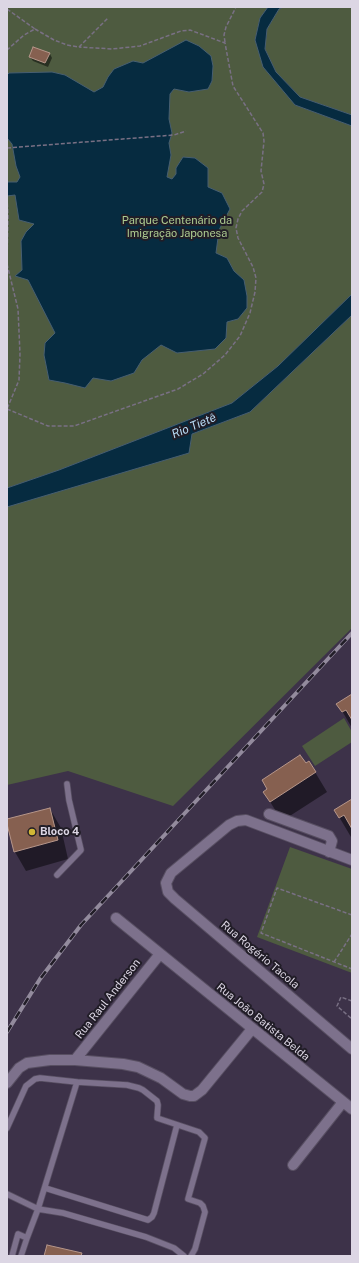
<!DOCTYPE html>
<html>
<head>
<meta charset="utf-8">
<style>
	body { margin:0 }
	#map { position:relative; width:359px; height:1263px; overflow:hidden; background:#3d3249; font-family:"Public Sans",sans-serif }
	canvas { display:block }
	.frame { position:absolute; inset:0; border:8px solid #dcd6e4; pointer-events:none }
</style>
</head>
<body>
<div id="map">
<canvas width="359" height="1263"></canvas>
<div class="frame"></div>
</div>
<script>
const ctx = document.querySelector('canvas').getContext('2d');
ctx.lineJoin = 'round';
function paint(path, color) { ctx.fillStyle = color; ctx.fill(path, 'evenodd'); }
const toPath = rows => new Path2D(rows.map(r => 'M' + r).join(''));
function strokePath(path, color, width, dash) { ctx.strokeStyle = color; ctx.lineWidth = width; ctx.lineCap = dash ? 'butt' : 'round'; ctx.setLineDash(dash || []); ctx.stroke(path); }
function write(font, color, halo, rows, align = 'center') {
  ctx.font = font + ' "Public Sans",sans-serif'; ctx.lineWidth = 4; ctx.setLineDash([]); ctx.textBaseline = 'middle'; ctx.strokeStyle = halo; ctx.fillStyle = color; for (const [text, x, y, turn = 0] of rows) {
    ctx.save(); ctx.translate(x, y); ctx.rotate((+turn || 0) * Math.PI / 180); ctx.textAlign = isNaN(turn) ? turn : align; if (halo) ctx.strokeText(text, 0, 0); ctx.fillText(text, 0, 0); ctx.restore();
  }
}
paint(toPath([
	[7,7,268,7,260,18,255,40,295,105,352,126,352,294,278,366,232,403,59,470,7,488],
	[283,7,352,7,352,115,300,97,276,72,265,49,267,29,279,9],
	[352,315,352,628,173,806,68,771,7,785,7,507,192,434,250,412],
	[344,718,352,732,352,742,315,766,302,746],
	[290,847,352,869,352,973,257,937]
]), '#4e5b40');
const water = toPath([
	[268,7,283,7,279,9,267,29,265,49,276,72,300,97,352,115,352,126,295,105,263,67,255,40,260,18,268,7],
	[186,40,199,46,211,56,213,66,212,81,208,89,189,92,174,89,170,94,169,119,172,133,169,143,171,155,167,177,172,179,176,174,176,168,183,157,195,158,208,168,208,187,222,193,230,209,219,230,216,253,227,258,234,271,244,280,247,296,247,308,238,319,227,322,226,338,215,349,177,353,161,345,142,360,134,373,111,381,93,378,85,388,65,383,49,380,44,355,45,343,55,333,28,280,15,276,22,270,21,241,26,232,34,224,19,220,15,195,7,196,7,182,17,182,20,177,16,166,12,144,7,138,7,75,9,73,52,72,65,75,94,92,103,87,108,77,114,69,133,61,143,63,186,40],
	[352,294,352,315,250,412,192,434,189,453,7,507,7,488,59,470,232,403,278,366,352,294]
]);
paint(water, '#062b40');
strokePath(water, '#465e71', 1);
paint(toPath([
	[34,48,50,54,52,58,48,67,33,61,30,57],
	[352,695,352,728,338,704],
	[309,762,327,792,282,821,264,792],
	[352,800,352,836,351,837,335,810],
	[50,809,61,828,68,859,26,871,15,852,7,820]
]), '#0007');
const building = toPath([
	[33,47,50,53,45,63,29,57,33,47],
	[352,694,352,720,346,710,342,712,336,704,352,694],
	[300,755,306,763,309,761,316,772,270,802,263,792,267,789,262,780,300,755],
	[352,799,352,829,344,815,339,818,334,810,352,799],
	[50,808,58,840,14,852,7,824,7,819,50,808],
	[47,1245,82,1253,81,1256,44,1256,47,1245]
]);
paint(building, '#866050');
strokePath(building, '#b6968a', 1);
const service = toPath([
	[57,875,81,850,69,800,67,784],
	[7,1128,26,1086,35,1079,40,1078,77,1082],
	[45,1188,148,1220,152,1217,154,1213,177,1125],
	[7,1194,38,1209,77,1082,127,1085,139,1088,143,1090,157,1101,158,1105,157,1118,199,1132,205,1138,188,1199,200,1203,203,1206,205,1212,195,1249,191,1256],
	[27,1238,38,1209,63,1213,146,1237,174,1248,184,1256],
	[12,1256,18,1234,27,1238,21,1256]
]);
const minor = toPath([
	[269,814,329,836,332,841,329,852],
	[352,860,246,820,237,821,229,825,171,873,166,883,168,892,175,899,352,1049],
	[116,918,352,1109],
	[75,1060,160,954],
	[7,1083,19,1068,27,1063,50,1060,75,1060,123,1064,138,1067,161,1078,183,1094,190,1096,194,1096,202,1090,252,1029],
	[293,1165,343,1102]
]);
strokePath(service, '#584f62', 7);
strokePath(minor, '#584f62', 12);
strokePath(toPath([
	[7,9,35,29,24,35,7,50],
	[35,29,54,40,67,45,79,47,108,18],
	[225,42,224,35,226,27,236,7],
	[7,148,174,135,186,131],
	[7,197,8,216,7,263],
	[7,264,18,309,20,354,19,380,7,409],
	[7,409,48,426,74,426,178,389,203,374,225,355,240,336,250,313,255,292,256,278,253,267,238,238,236,228,238,219,242,211,262,192,264,184,261,171,264,141,263,133,233,86,225,43,190,30,181,31,140,46,112,49,79,47],
	[352,915,277,888,261,933,352,969],
	[334,962,352,934],
	[352,1001,341,997,337,1006,352,1019]
]), '#797084', 1.5, [4, 2]);
strokePath(service, '#7d718c', 5.5);
strokePath(minor, '#7d718c', 10);
const rail = toPath([
	[7,1032,40,979,81,925,352,633]
]);
strokePath(rail, '#938b9d', 4);
strokePath(rail, '#211d27', 2.5, [8]);
for (const [x, y, r, color] of [
	[32,832,4,"#d1b736"]
]) { const dot = new Path2D(); dot.arc(x, y, r, 0, 2 * Math.PI); ctx.fillStyle = color; ctx.fill(dot); strokePath(dot, '#211d27', 1.5); }
write('11px', '#aecc91', '#211d27', [
	["Parque Centenário da",177,221],
	["Imigração Japonesa",177,234]
]);
write('bold 11px', '#dcd6e4', '#211d27', [
	["Bloco 4",40,832]
], 'left');
write('11px', '#dcd6e4', '#211d27', [
	["Rua Rogério Tacola",260,955,40],
	["Rua Raul Anderson",108,999,-52],
	["Rua João Batista Belda",263,1022,39]
]);
write('italic 12px', '#b8dcf6', '#211d27', [
	["Rio Tietê",194,426,-23]
]);
</script>
</body>
</html>
